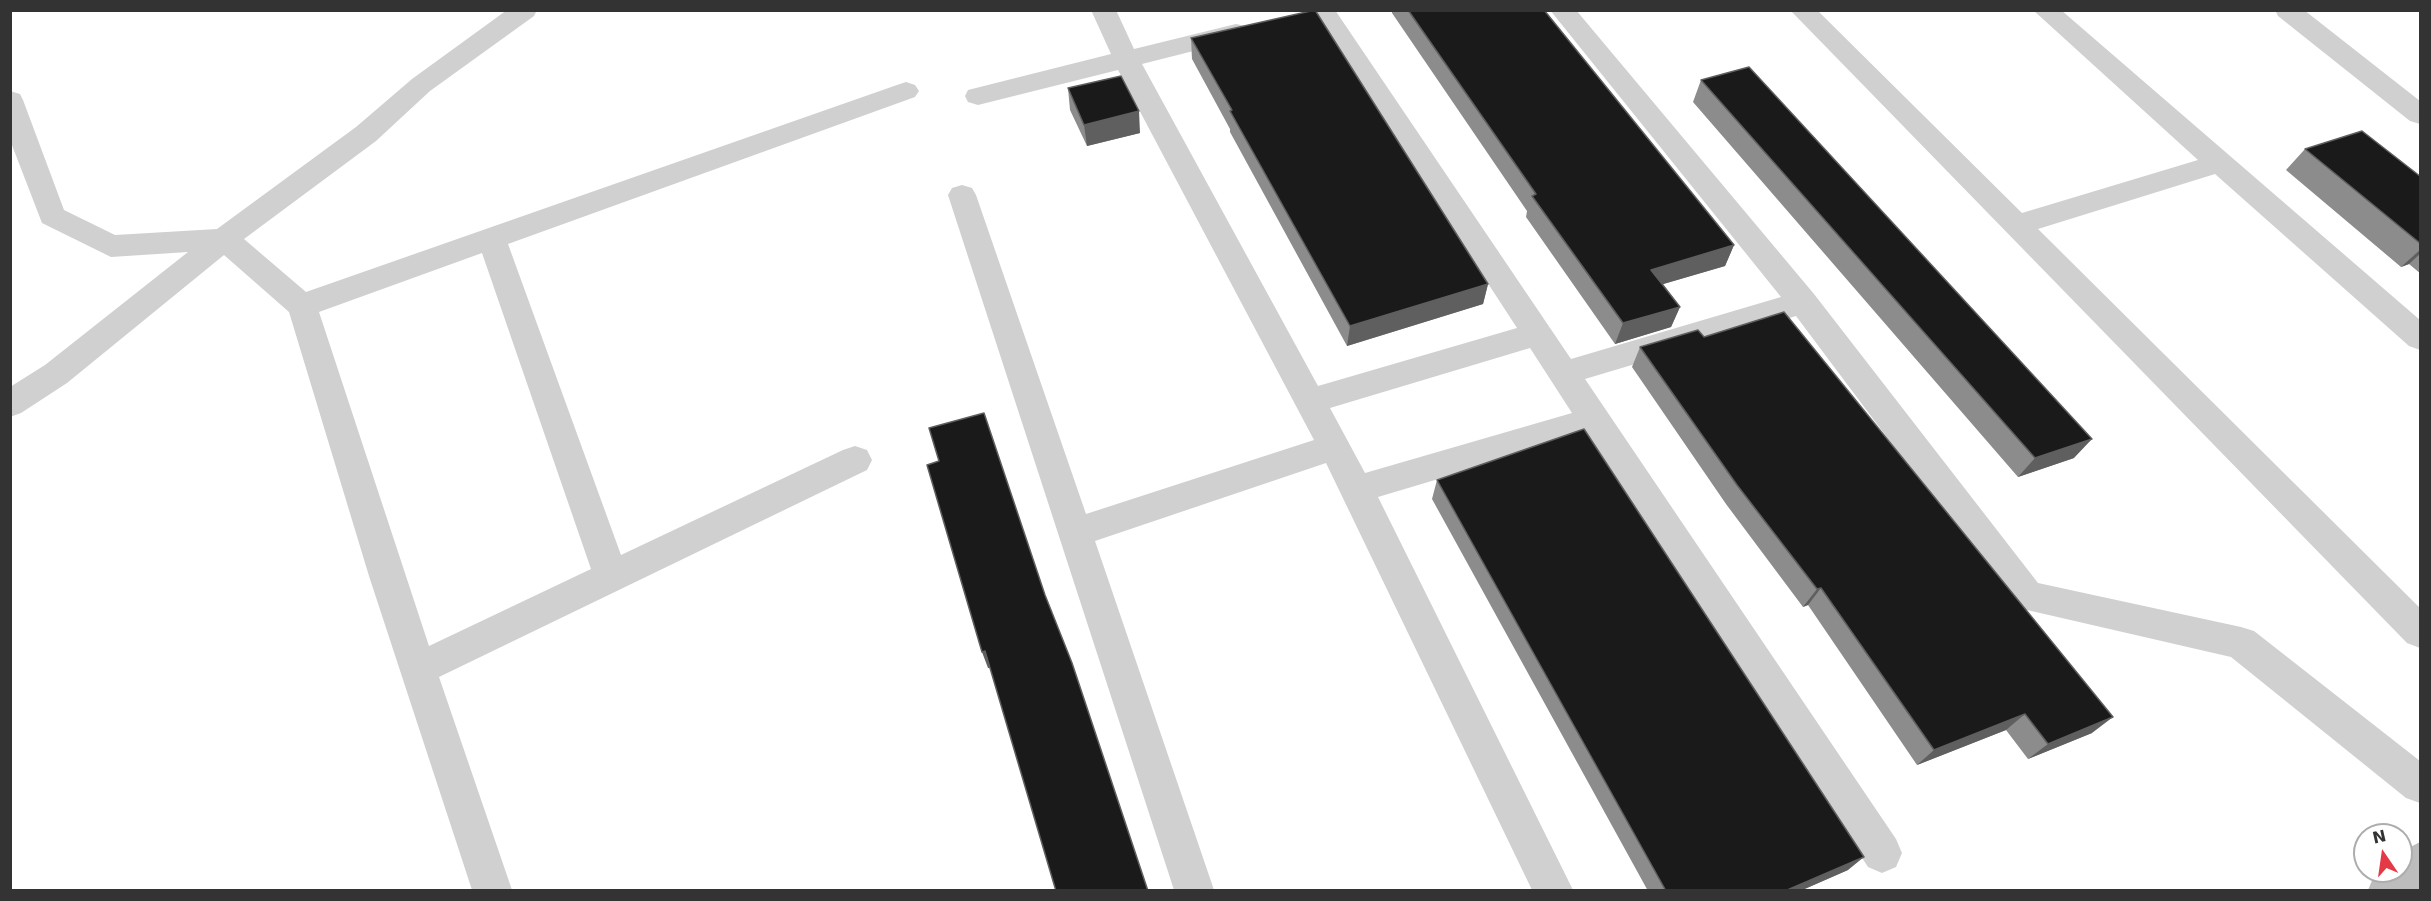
<!DOCTYPE html>
<html>
<head>
<meta charset="utf-8">
<style>
	body { margin:0 }
	#map { position:relative; width:2431px; height:901px; overflow:hidden; background:#fff; font-family:"DejaVu Sans",sans-serif }
	canvas { display:block }
	.frame { position:absolute; inset:0; border:12px solid #333; pointer-events:none }
	.north { position:absolute; left:2353px; top:823px; width:60px; height:60px; box-sizing:border-box; background:#fff; border:2px solid #adadad; border-radius:50%; rotate:347deg; font-size:16px; font-weight:700; line-height:24px; text-align:center; color:#333 }
	.north::after { content:''; display:block; margin:auto; width:21px; height:27px; background:#e63946; clip-path:polygon(50% 0,100% 100%,50% 72%,0 100%) }
</style>
</head>
<body>
<div id="map">
<canvas width="2431" height="901"></canvas>
<div class="frame"></div>
<div class="north">N</div>
</div>
<script>
const ctx = document.querySelector('canvas').getContext('2d');
ctx.lineJoin = 'round';
const toPath = rows => new Path2D(rows.map(r => 'M' + r).join(''));
function paint(path, color) { ctx.fillStyle = color; ctx.fill(path, 'evenodd'); }
function strokePath(path, color, width, dash) { ctx.strokeStyle = color; ctx.lineWidth = width; ctx.lineCap = dash ? 'butt' : 'round'; ctx.setLineDash(dash || []); ctx.stroke(path); }
paint(toPath([
	[507,10,537,10,534,16,430,91,376,141,244,239,306,292,897,85,906,82,915,85,919,91,915,97,508,244,621,555,843,450,855,446,867,450,872,460,867,470,439,677,512,890,472,890,369,576,289,312,224,255,67,383,21,413,10,417,10,387,45,365,188,252,111,257,42,223,10,140,10,91,20,94,23,100,64,210,115,235,217,229,356,127,412,79,507,10],
	[482,253,591,569,429,646,319,312,482,253],
	[1091,10,1116,10,1134,49,1236,24,1245,26,1249,32,1245,38,1142,64,1318,386,1517,328,1310,10,1335,10,1571,359,1781,297,1550,10,1576,10,1814,294,2038,583,2241,627,2254,631,2420,761,2420,803,2406,798,2231,657,2014,607,1796,316,1585,379,1896,839,1902,853,1896,867,1882,873,1868,867,1586,435,1378,497,1573,890,1532,890,1326,463,1095,541,1214,890,1174,890,948,195,952,188,962,185,972,188,976,195,1086,514,1314,440,1118,70,978,105,968,102,965,96,968,90,1111,54,1091,10],
	[1530,348,1572,413,1365,473,1330,408,1530,348],
	[1790,10,1817,10,2022,213,2198,160,2033,10,2061,10,2420,320,2420,350,2409,346,2215,174,2038,229,2420,608,2420,648,2407,643,1790,10],
	[2275,10,2304,10,2420,101,2420,124,2410,121,2278,16,2275,10]
]), '#d0d0d0');
paint(toPath([
	[2420,842,2420,888,2418,890,2368,890,2374,876,2379,871,2401,871,2401,852,2420,842]
]), '#bdbdbd');
paint(toPath([
	[1392,10,1544,10,1734,245,1725,266,1663,284,1680,307,1671,327,1615,344,1526,217,1527,211,1392,13],
	[1191,38,1488,284,1483,304,1347,346,1230,132,1230,129,1192,59],
	[1701,80,2074,458,2018,477,1693,102],
	[1068,88,1140,133,1087,146,1070,110],
	[2305,149,2421,177,2421,274,2409,264,2401,267,2286,170],
	[1704,337,2092,733,2028,759,2006,730,1917,765,1808,605,1803,607,1726,504,1632,367,1640,347],
	[1437,480,1848,870,1800,891,1648,891,1432,499]
]), '#8c8c8c');
paint(toPath([
	[1139,111,1140,133,1087,146,1084,125],
	[1734,245,1725,266,1643,290,1651,270],
	[2421,249,2421,253,2409,264,2401,267],
	[1488,284,1483,304,1347,346,1350,326],
	[1680,307,1671,327,1615,344,1623,323],
	[2092,439,2074,458,2018,477,2035,458],
	[1821,588,1808,605,1803,607,1817,589],
	[985,651,990,668,988,668,982,652],
	[2025,714,2006,730,1917,765,1934,750],
	[2113,717,2092,733,2028,759,2048,744],
	[1864,857,1848,870,1800,891,1785,891]
]), '#5f5f5f');
const building = toPath([
	[1315,10,1488,284,1350,326,1230,111,1232,110,1191,38,1315,10],
	[1408,10,1544,10,1734,245,1651,270,1680,307,1623,323,1532,196,1536,194,1408,10],
	[1749,67,2092,439,2035,458,1701,80,1749,67],
	[1121,76,1139,111,1084,125,1068,88,1121,76],
	[2362,131,2421,177,2421,244,2305,149,2362,131],
	[1784,312,2113,717,2048,744,2025,714,1934,750,1821,588,1817,589,1737,485,1640,347,1698,330,1704,337,1784,312],
	[984,413,1045,595,1072,663,1148,891,1056,891,985,651,982,652,927,465,939,461,929,428,984,413],
	[1584,429,1864,857,1785,891,1666,891,1437,480,1584,429]
]);
paint(building, '#1a1a1a');
strokePath(building, '#5f5f5f', 1.5);
</script>
</body>
</html>
